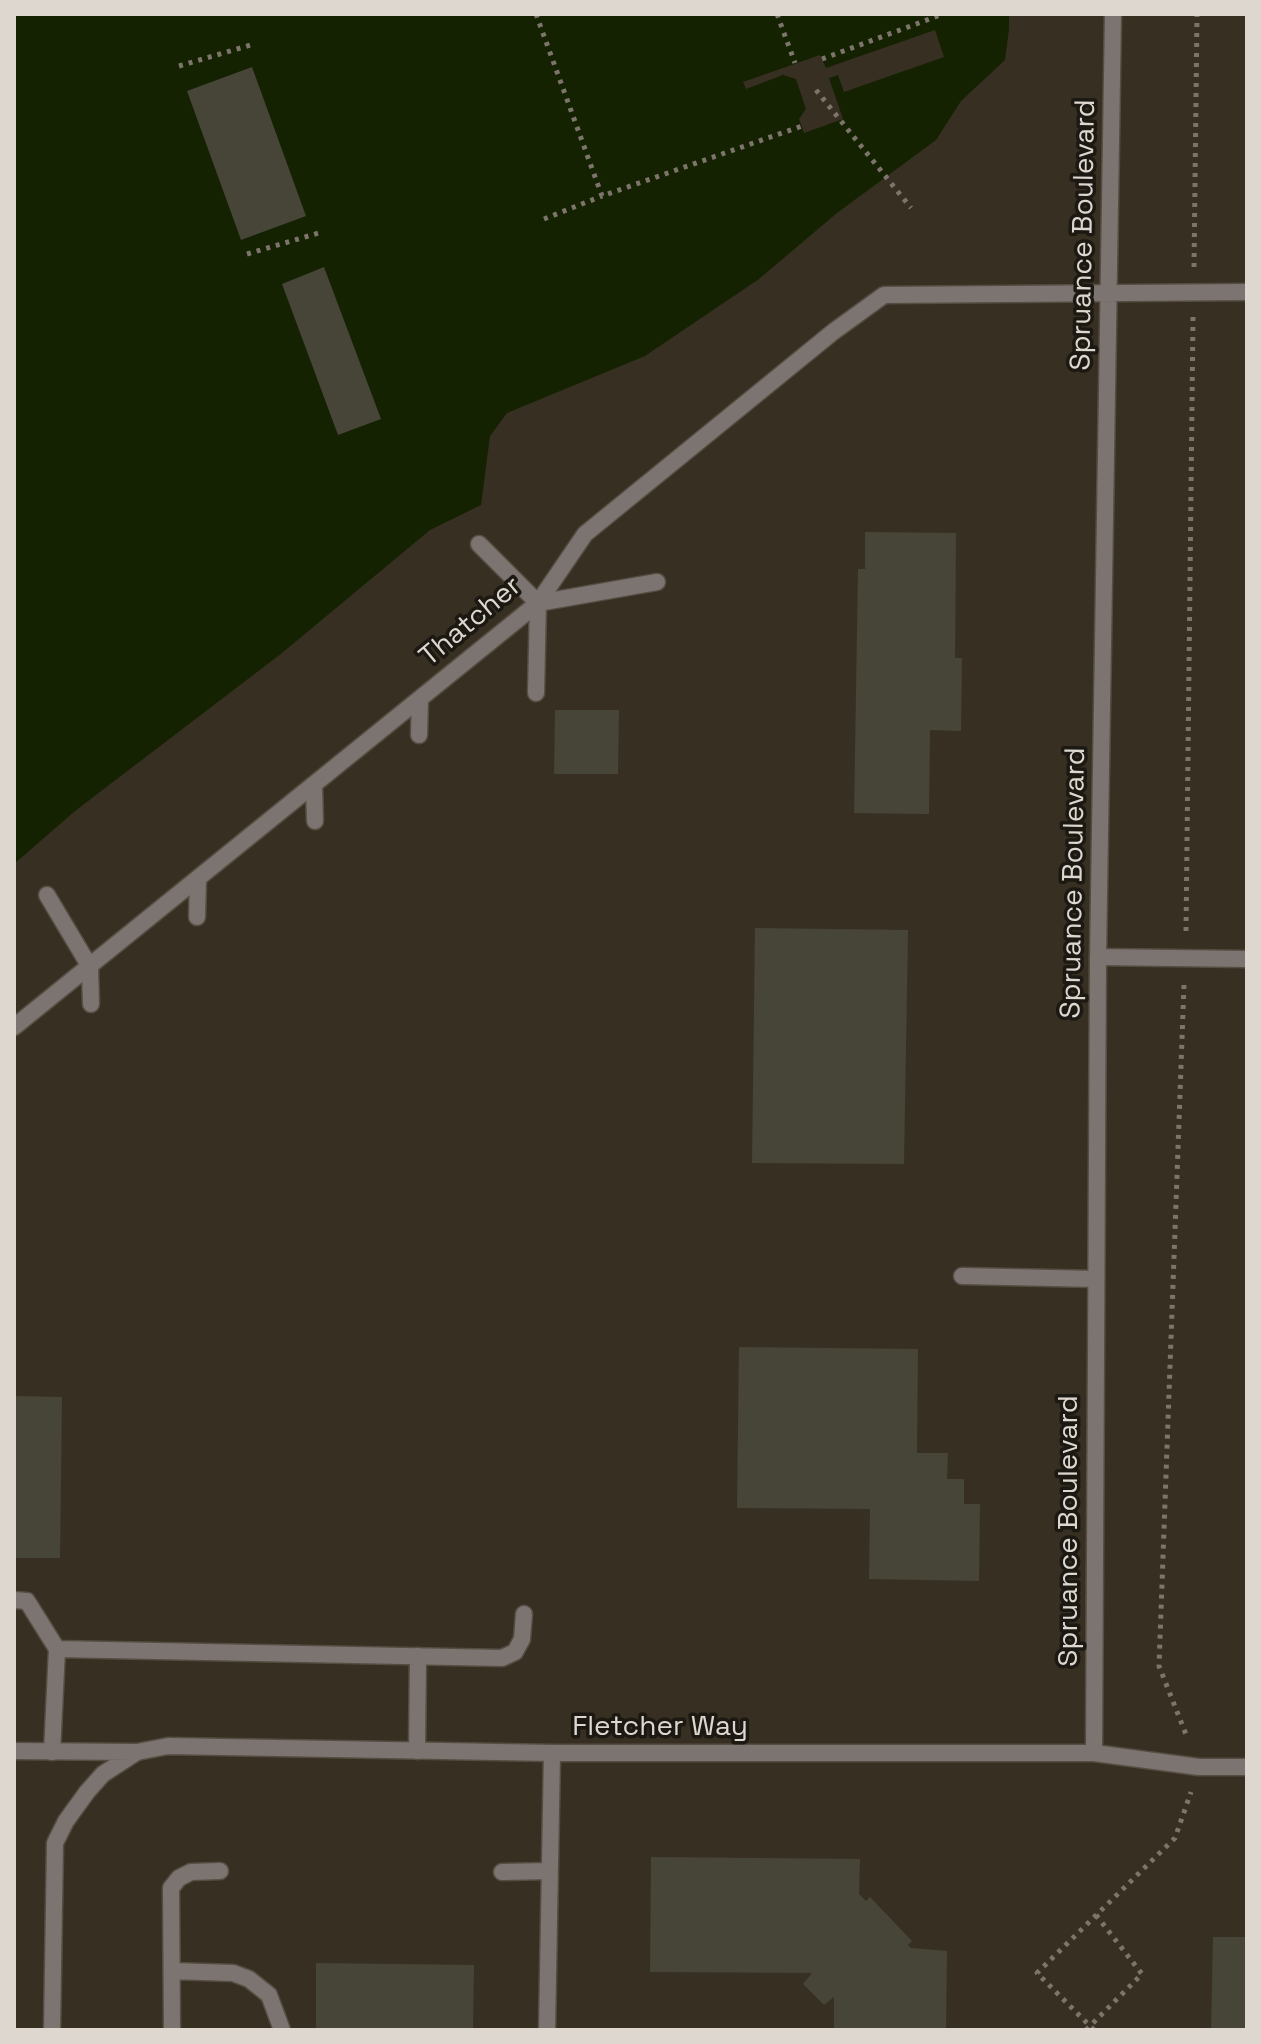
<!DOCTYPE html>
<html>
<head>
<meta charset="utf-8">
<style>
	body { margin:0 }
	#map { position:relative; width:1261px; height:2044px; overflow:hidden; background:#382f23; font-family:"Space Grotesk",sans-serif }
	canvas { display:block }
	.frame { position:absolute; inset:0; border:16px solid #ddd7d0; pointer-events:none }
</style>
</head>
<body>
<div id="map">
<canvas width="1261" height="2044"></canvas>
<div class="frame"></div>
</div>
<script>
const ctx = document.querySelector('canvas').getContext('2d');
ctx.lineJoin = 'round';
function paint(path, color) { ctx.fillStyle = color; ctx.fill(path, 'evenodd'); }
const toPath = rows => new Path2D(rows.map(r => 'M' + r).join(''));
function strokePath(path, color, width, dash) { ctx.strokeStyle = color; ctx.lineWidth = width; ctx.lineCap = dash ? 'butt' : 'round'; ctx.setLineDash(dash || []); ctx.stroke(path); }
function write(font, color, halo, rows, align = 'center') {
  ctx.font = font + ' "Space Grotesk",sans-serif'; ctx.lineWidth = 7; ctx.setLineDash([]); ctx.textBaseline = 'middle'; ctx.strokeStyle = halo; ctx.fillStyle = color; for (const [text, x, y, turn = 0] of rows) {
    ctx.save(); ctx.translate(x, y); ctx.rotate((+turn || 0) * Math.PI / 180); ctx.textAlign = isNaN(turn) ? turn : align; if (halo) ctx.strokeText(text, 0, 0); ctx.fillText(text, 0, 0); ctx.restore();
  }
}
paint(toPath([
	[14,14,1009,14,1009,29,1005,60,961,101,936,140,837,213,759,279,645,356,507,413,490,436,481,505,430,530,282,653,75,811,14,864]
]), '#142202');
paint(toPath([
	[935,30,944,57,844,92,838,75,829,78,843,119,804,133,799,119,806,109,796,79,783,75,746,89,743,82,820,55,826,68]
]), '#382f23');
paint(toPath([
	[252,67,306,216,241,240,187,91],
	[324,267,381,419,338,435,282,284],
	[865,532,956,533,955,658,962,658,961,731,930,730,929,814,854,813,858,569,865,569],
	[555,710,619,710,618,774,554,774],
	[755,928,908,930,904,1164,752,1163],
	[739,1347,918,1349,917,1453,948,1453,947,1479,964,1479,964,1504,980,1504,979,1581,869,1579,870,1509,737,1508],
	[14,1396,62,1397,60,1558,14,1558],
	[651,1857,860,1859,859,1894,866,1901,870,1897,912,1941,908,1945,911,1948,947,1951,946,2030,834,2030,834,1997,824,2005,803,1984,812,1973,650,1972],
	[1213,1937,1247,1937,1247,2030,1211,2030],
	[316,1963,474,1965,473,2030,316,2030]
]), '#474537');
const lane = toPath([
	[479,544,538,603,536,693],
	[538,603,657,582],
	[419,735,420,699],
	[314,785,315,821],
	[47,895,90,967,91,1004],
	[197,917,198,880],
	[1098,957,1247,959],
	[962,1276,1096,1279],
	[14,1600,27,1601,57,1649,52,1752],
	[57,1649,502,1658,515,1652,522,1639,524,1614],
	[417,1751,418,1656],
	[502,1872,549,1871],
	[172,1971,233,1973,249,1979,269,1995,282,2030],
	[172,2030,171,1888,179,1878,191,1872,220,1871],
	[547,2030,552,1753]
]);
const street = toPath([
	[14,1027,538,603,585,534,833,332,884,295,1247,292],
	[14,1751,135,1752],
	[1094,1753,1098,957,1113,14],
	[52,2030,55,1843,66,1821,87,1792,103,1774,137,1752,168,1746,552,1753,1094,1753,1199,1767,1247,1767]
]);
strokePath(lane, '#564d42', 19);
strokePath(street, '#564d42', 19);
strokePath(toPath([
	[536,14,602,196,802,126],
	[777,14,795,63],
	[822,59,943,14],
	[179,66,254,44],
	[816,90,911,208],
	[544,219,602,196],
	[247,254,322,232],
	[1194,267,1197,14],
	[1186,931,1193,317],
	[1184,985,1159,1666,1187,1737],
	[1086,2030,1142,1974,1096,1915],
	[1094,2030,1037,1973,1175,1838,1191,1792]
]), '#7d756b', 5, [4, 6]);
strokePath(lane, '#7b7470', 16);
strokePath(street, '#7b7470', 16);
write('28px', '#ddd7d0', '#1c1812', [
	["Spruance Boulevard",1084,235,-89],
	["Thatcher",471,622,-40],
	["Spruance Boulevard",1074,883,-89],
	["Spruance Boulevard",1069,1531,-90],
	["Fletcher Way",660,1727]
]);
</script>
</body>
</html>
